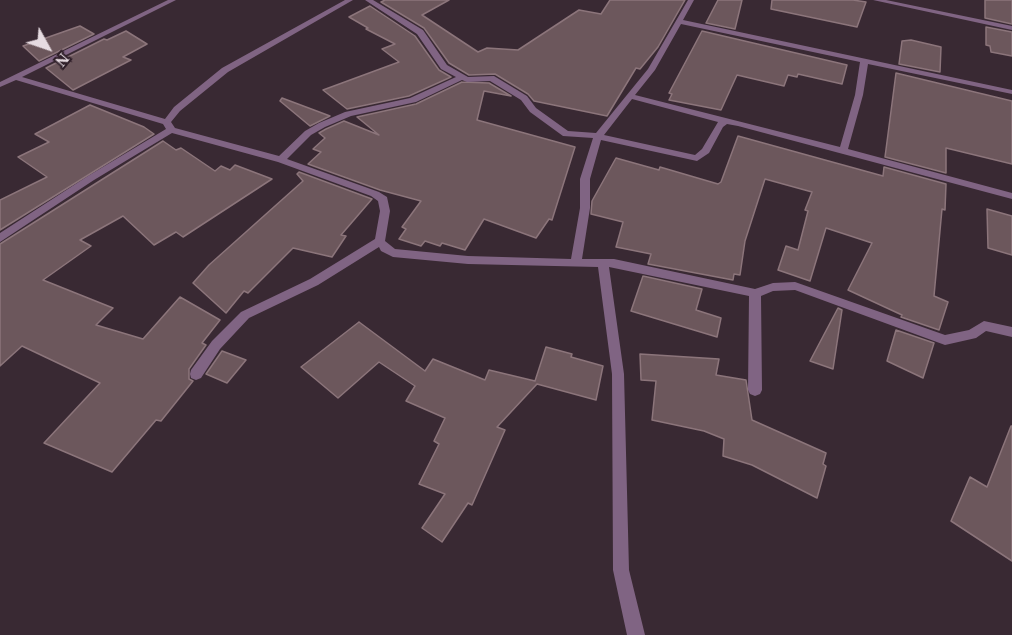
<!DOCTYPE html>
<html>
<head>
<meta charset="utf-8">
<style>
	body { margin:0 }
	#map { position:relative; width:1012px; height:635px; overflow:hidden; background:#392933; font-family:Georgia,serif }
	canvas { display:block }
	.north { position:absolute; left:18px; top:18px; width:60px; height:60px; -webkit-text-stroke:4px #2f1f29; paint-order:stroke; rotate:130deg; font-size:16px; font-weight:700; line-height:24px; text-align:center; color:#e6dbe1 }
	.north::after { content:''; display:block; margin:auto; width:21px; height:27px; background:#e6dbe1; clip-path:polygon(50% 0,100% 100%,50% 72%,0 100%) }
</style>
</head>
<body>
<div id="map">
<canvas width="1012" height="635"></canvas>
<div class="north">N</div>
</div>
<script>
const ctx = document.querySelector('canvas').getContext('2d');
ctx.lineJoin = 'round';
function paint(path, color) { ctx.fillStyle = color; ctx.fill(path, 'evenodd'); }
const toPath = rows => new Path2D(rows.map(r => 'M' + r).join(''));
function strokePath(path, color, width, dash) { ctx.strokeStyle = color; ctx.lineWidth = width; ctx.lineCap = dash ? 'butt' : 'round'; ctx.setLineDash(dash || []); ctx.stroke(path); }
const building = toPath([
	[385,0,449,0,422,15,478,52,487,48,518,50,579,10,601,14,610,0,685,0,658,47,640,69,636,68,607,116,534,101,528,94,495,74,469,75,449,63,424,28,381,2,385,0],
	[718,0,742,0,735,29,706,23,718,0],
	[772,0,853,0,866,2,857,27,771,9,772,0],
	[985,0,1012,0,1012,24,985,18,985,0],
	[370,6,415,36,439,70,451,77,409,96,347,109,323,90,399,62,382,49,395,44,366,29,368,28,349,17,370,6],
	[80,26,94,34,39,61,23,46,80,26],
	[986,27,1012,32,1012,56,991,52,990,46,986,45,986,27],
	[126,31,147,44,123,57,131,60,73,90,46,68,104,39,107,40,126,31],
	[702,31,847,65,842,84,798,74,797,77,788,75,784,86,737,75,721,110,669,100,672,94,669,93,702,31],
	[911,40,941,47,940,72,899,64,902,41,911,40],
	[896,73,1012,101,1012,164,946,148,946,173,885,157,896,73],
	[462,82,489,83,511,96,484,91,477,120,575,147,552,220,549,219,536,238,484,219,465,250,442,243,440,246,425,241,421,246,399,239,406,229,402,227,421,201,380,190,308,164,321,152,313,149,325,138,319,133,326,129,344,121,379,135,357,117,416,104,462,82],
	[282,98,330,116,310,126,280,101,282,98],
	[90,105,144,127,154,134,0,230,0,200,47,177,18,157,49,142,35,134,90,105],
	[738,136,883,176,884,167,946,184,945,210,942,209,934,296,948,302,939,330,901,317,902,315,848,290,872,243,826,228,810,281,778,270,786,246,798,250,808,211,805,210,812,192,765,179,745,241,740,275,734,274,733,280,648,264,651,254,616,247,623,222,591,214,592,201,616,158,659,170,660,167,718,184,721,182,738,136],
	[163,141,176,150,181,148,215,171,221,166,230,170,235,165,272,179,183,237,176,232,154,245,123,216,80,240,91,246,43,280,113,308,96,325,143,339,180,297,220,320,202,343,206,345,189,369,189,379,193,381,161,421,156,420,112,472,44,443,100,383,22,346,0,366,0,244,163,141],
	[299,172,372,199,341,235,346,236,332,257,293,248,248,293,244,291,226,313,193,283,209,265,303,181,297,174,299,172],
	[987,209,1012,216,1012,255,988,248,987,209],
	[643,276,702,289,696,310,721,318,717,337,631,311,643,276],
	[838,308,842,310,833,369,810,361,838,308],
	[359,322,425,371,433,359,485,380,489,370,535,381,546,347,572,354,571,357,603,366,596,400,537,384,497,427,505,430,472,505,468,503,442,542,422,528,445,494,419,484,439,444,434,441,445,418,406,401,415,386,379,362,338,398,301,367,359,322],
	[896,330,934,343,923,378,887,361,896,330],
	[222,351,246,360,227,383,206,374,222,351],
	[640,354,719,359,716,375,746,380,752,420,826,453,823,464,826,466,817,498,752,465,723,456,724,439,704,431,652,420,656,381,641,380,640,354],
	[1011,426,1012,426,1012,561,951,521,970,477,987,487,1011,426]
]);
paint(building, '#6c575c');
strokePath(building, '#8c757b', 1.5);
paint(toPath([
	[168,0,176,0,22,77,165,119,174,107,222,68,345,0,353,0,228,72,180,111,171,122,175,128,279,156,305,131,319,123,345,112,410,98,456,77,441,69,417,34,365,0,373,0,423,30,447,65,468,77,494,76,527,96,536,108,568,131,596,133,648,69,688,0,694,0,683,20,1012,90,1012,94,868,64,863,95,848,149,1012,193,1012,199,738,126,727,124,723,127,709,153,697,161,601,140,590,179,590,208,582,259,614,259,755,289,773,283,795,282,945,335,969,330,984,321,1012,327,1012,337,986,331,976,338,945,345,795,290,773,291,761,296,762,390,760,394,755,396,750,394,748,390,749,296,609,267,624,374,629,570,645,635,627,635,613,570,612,374,598,267,468,264,393,257,381,251,379,247,318,285,249,318,220,349,201,378,196,380,191,378,190,374,191,370,212,341,241,312,310,279,375,239,380,211,378,201,371,196,278,162,172,133,94,180,0,242,0,233,88,176,166,129,163,124,16,80,0,87,0,82,168,0],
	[681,24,860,62,855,95,840,147,635,95,655,70,681,24],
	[462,80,467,82,490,81,521,100,530,112,563,136,593,138,580,179,580,208,571,259,468,256,395,249,385,241,390,211,387,197,379,192,287,159,311,135,325,127,351,116,416,102,462,80],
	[632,99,718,122,702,149,695,155,604,135,632,99],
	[873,0,886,0,1012,26,1012,30,873,0]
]), '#806483');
</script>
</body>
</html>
